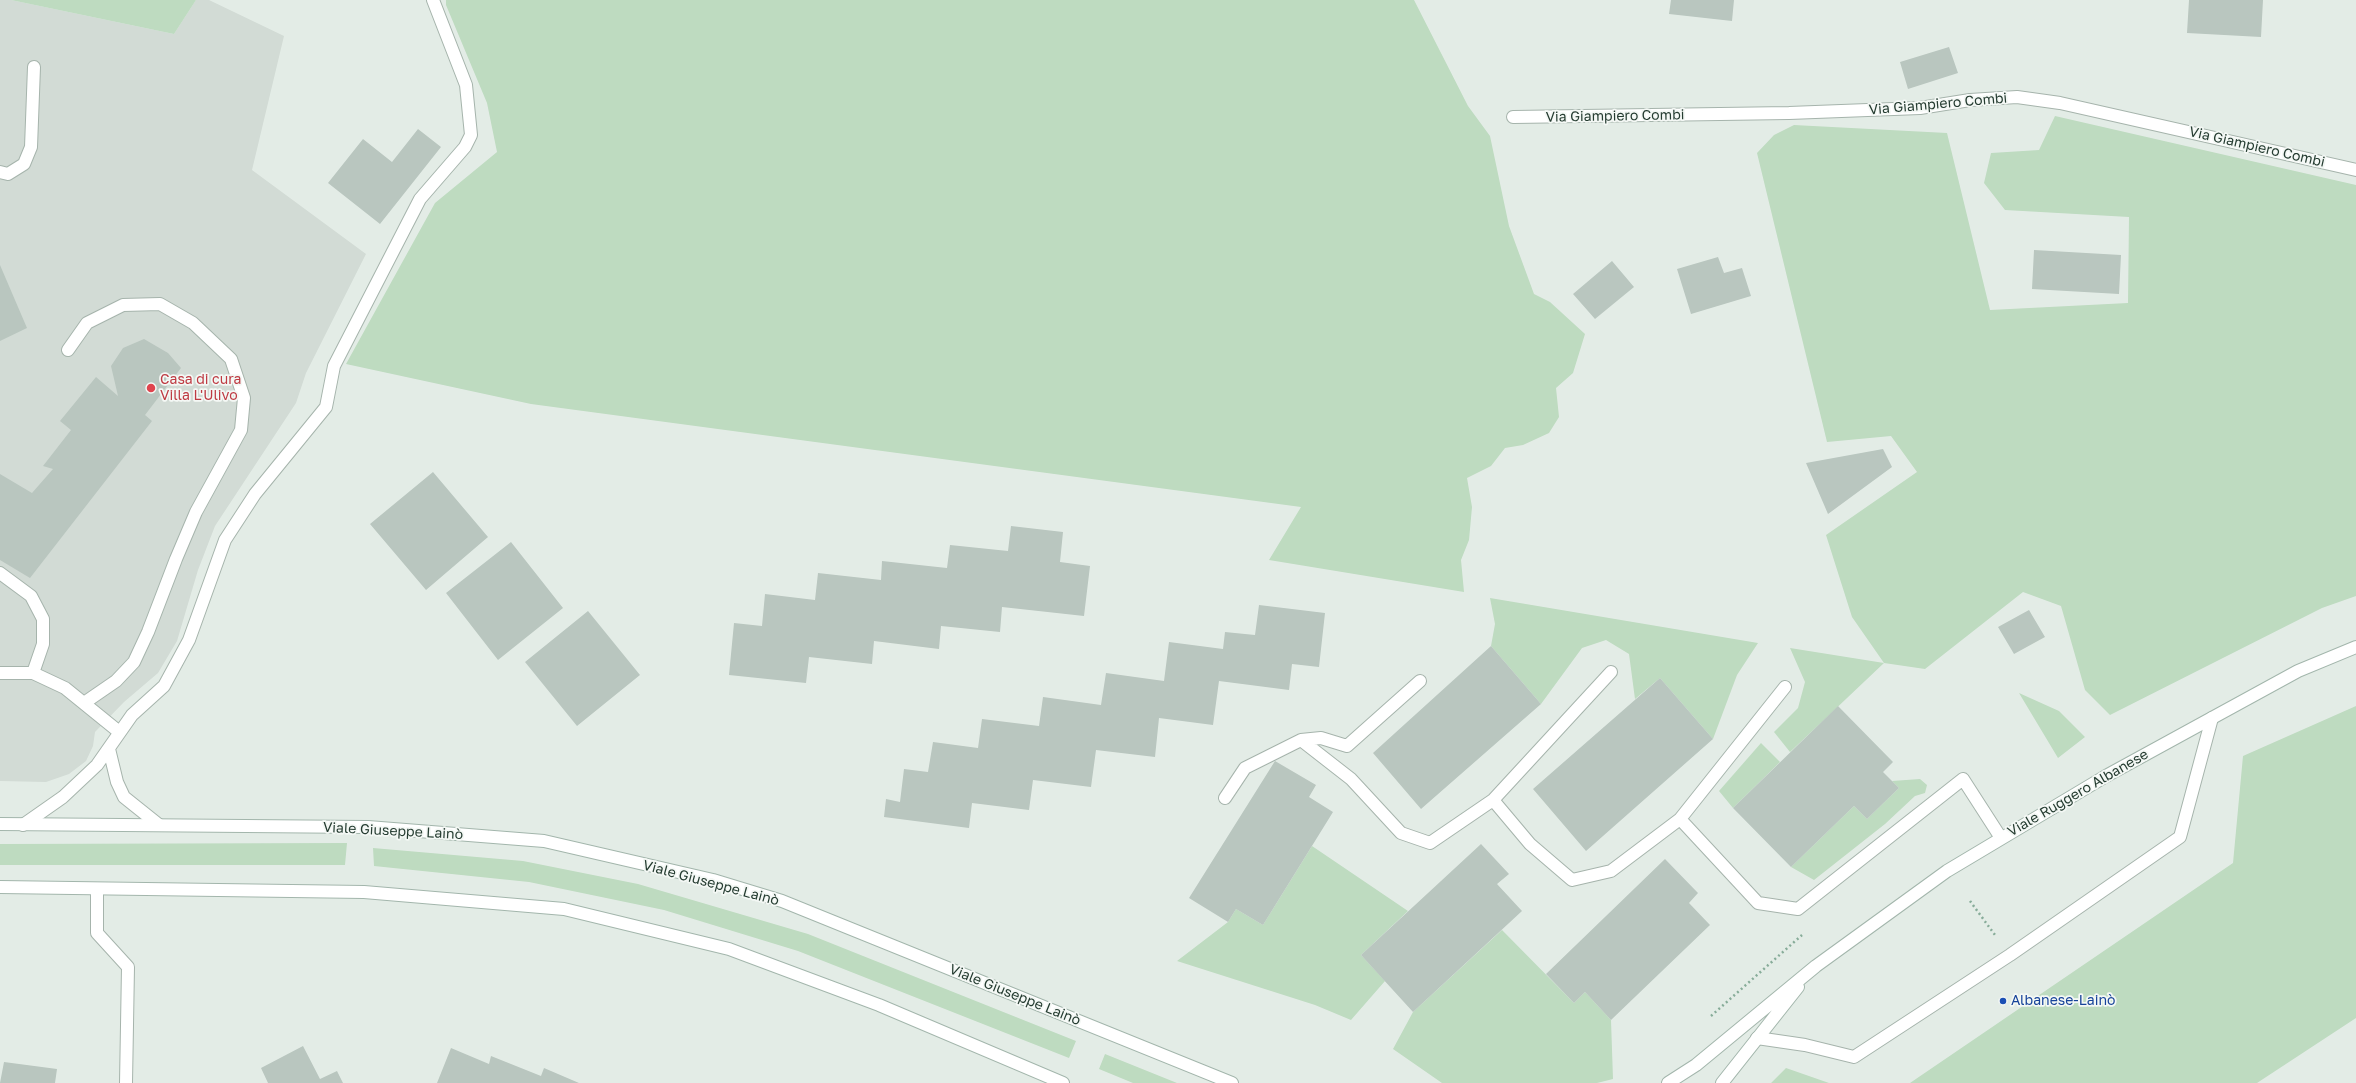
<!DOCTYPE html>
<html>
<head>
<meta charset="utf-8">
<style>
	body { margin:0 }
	canvas { display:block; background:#e3ece6 }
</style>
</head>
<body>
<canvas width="2356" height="1083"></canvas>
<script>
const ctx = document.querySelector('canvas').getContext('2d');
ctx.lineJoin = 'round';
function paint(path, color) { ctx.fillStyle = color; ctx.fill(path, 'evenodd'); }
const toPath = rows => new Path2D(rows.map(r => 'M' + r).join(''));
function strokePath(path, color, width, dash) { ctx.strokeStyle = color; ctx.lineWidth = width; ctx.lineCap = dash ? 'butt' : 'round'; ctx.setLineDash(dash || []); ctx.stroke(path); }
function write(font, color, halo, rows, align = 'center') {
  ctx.font = font + ' "Golos Text",sans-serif'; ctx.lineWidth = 3.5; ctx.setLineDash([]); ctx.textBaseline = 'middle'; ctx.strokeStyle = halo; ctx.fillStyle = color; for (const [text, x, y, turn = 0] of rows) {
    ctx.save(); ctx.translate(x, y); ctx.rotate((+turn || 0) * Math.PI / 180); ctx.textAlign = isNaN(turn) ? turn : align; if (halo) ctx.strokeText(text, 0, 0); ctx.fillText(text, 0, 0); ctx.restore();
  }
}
paint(toPath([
	[0,0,11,0,174,34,196,0,209,0,284,36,252,170,366,254,306,373,296,403,215,526,198,570,177,641,158,673,124,702,95,732,93,746,86,761,69,774,46,782,0,781]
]), '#d2dbd5');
paint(toPath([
	[11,0,196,0,174,34],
	[446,0,1414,0,1468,106,1490,136,1509,226,1534,294,1550,302,1585,334,1573,373,1556,388,1559,417,1549,433,1523,445,1505,448,1491,466,1467,478,1472,507,1469,540,1461,560,1464,592,1269,560,1301,507,531,404,346,364,435,203,497,152,487,103,446,5],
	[2055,116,2356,185,2356,596,2322,608,2110,715,2085,690,2061,606,2023,592,1925,669,1884,663,1790,752,1774,732,1798,708,1805,682,1790,648,1884,663,1852,617,1826,535,1917,472,1891,436,1827,442,1757,153,1774,135,1794,125,1947,133,1990,310,2128,303,2129,217,2005,210,1984,183,1991,153,2039,150],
	[1490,598,1758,643,1737,675,1713,739,1660,678,1635,699,1629,654,1606,640,1582,648,1541,704,1491,646,1495,624],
	[2019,693,2059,711,2085,737,2058,758],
	[2356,706,2356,1018,2257,1083,1910,1083,2233,863,2243,756],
	[1761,743,1780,762,1733,808,1719,791],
	[1920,779,1927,785,1925,793,1915,796,1885,824,1814,880,1791,867,1854,806,1867,819,1899,788,1892,781],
	[347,843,345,865,0,865,0,844],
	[1312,846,1408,911,1361,955,1385,981,1351,1020,1315,1005,1177,961,1228,922,1236,909,1263,925],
	[373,848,523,861,638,884,808,934,1076,1041,1069,1058,798,951,664,910,529,882,374,866],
	[1502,930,1574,1003,1585,992,1611,1020,1613,1079,1597,1083,1442,1083,1393,1049,1413,1012],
	[1105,1054,1177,1083,1133,1083,1099,1069],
	[1786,1068,1829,1083,1771,1083]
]), '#bedbc0');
paint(toPath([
	[1671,0,1734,0,1732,21,1669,14],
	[2189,0,2263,0,2261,37,2187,33],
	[1949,47,1958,73,1908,89,1900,62],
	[418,129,441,147,380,224,328,183,363,139,392,162],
	[2034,250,2121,255,2119,294,2032,289],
	[1718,257,1724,273,1742,268,1751,296,1691,314,1677,269],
	[1612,261,1634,287,1595,319,1573,294],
	[0,265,27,328,0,341],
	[144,339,168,353,181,368,145,415,152,421,30,578,0,560,0,474,32,493,53,469,43,466,71,430,60,421,96,377,118,396,111,366,123,348],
	[1883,449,1892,467,1828,514,1806,463],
	[433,472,488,537,426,590,370,524],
	[1011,526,1063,532,1060,562,1090,566,1084,616,1002,607,1000,632,941,626,939,649,874,641,872,664,809,657,806,683,729,675,734,623,762,626,765,594,815,600,818,573,881,580,882,561,947,568,950,545,1008,551],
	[511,542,563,608,498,660,446,593],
	[1259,605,1325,613,1319,667,1292,664,1289,690,1219,681,1213,725,1159,718,1155,757,1096,750,1091,787,1033,780,1029,810,972,803,969,828,884,817,886,799,900,802,904,769,928,772,933,742,978,748,982,719,1039,726,1043,697,1101,705,1106,673,1164,681,1169,642,1223,649,1225,632,1255,635],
	[2029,610,2045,637,2014,654,1998,627],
	[588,611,640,675,577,726,525,662],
	[1491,646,1541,704,1421,809,1373,753],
	[1660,678,1713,739,1586,851,1533,789],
	[1838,706,1893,762,1883,772,1899,788,1867,819,1854,806,1791,867,1733,808],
	[1275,761,1316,785,1309,797,1333,812,1263,925,1236,909,1228,922,1189,898],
	[1481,844,1509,874,1497,884,1522,911,1413,1012,1361,955],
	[1665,859,1698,893,1689,903,1710,925,1611,1020,1585,992,1574,1003,1546,974],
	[303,1046,320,1079,337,1071,343,1083,268,1083,261,1068],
	[451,1048,489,1064,491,1056,541,1076,544,1068,579,1083,437,1083],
	[4,1062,57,1069,55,1083,0,1083]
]), '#b9c6bf');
const lane = toPath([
	[0,172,8,174,24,164,31,147,34,67],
	[68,350,87,323,123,305,160,304,193,323,231,359,244,398,241,430,196,512,176,559,148,632,134,662,116,681,84,703],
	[0,573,31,596,43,619,43,644,33,673],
	[0,673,33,673,65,688,118,731],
	[1420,681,1347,746,1321,738,1301,740,1351,779,1401,833,1430,843,1493,800,1530,844,1572,880,1611,871,1680,819,1758,903,1798,909,1963,779,2001,838],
	[109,749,117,782,124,797,159,825],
	[1225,798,1245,768,1301,740],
	[1493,800,1611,672],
	[1680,819,1785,687],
	[23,825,63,797,97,765,132,715,164,686,189,640,225,540,255,494,326,407,334,366,420,199,465,147,471,135,466,85,433,0],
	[1757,1038,1805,1045,1854,1057,2010,955,2180,837,2212,718]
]);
const street = toPath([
	[1513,117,1789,113,1920,108,1970,100,2017,97,2060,103,2356,170],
	[97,889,97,933,128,967,126,1083]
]);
const secondary = toPath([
	[0,824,368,827,544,841,713,880,782,901,1232,1083],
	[0,887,364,892,564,909,729,949,879,1005,1063,1083],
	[1668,1083,1696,1065,1816,966,1947,871,2106,776,2212,718,2298,671,2356,647],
	[1722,1083,1798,987]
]);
strokePath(lane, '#a6b4ac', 14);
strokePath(street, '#a6b4ac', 14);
strokePath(secondary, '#a3b6ac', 14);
strokePath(toPath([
	[1970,901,1995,935],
	[1711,1016,1802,935]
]), '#87ac99', 2.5, [2, 3]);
strokePath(lane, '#fff', 12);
strokePath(street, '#fff', 12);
strokePath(secondary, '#fff', 12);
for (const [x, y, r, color] of [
	[151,388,5,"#e0444e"],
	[2003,1001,4,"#1a4fb4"]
]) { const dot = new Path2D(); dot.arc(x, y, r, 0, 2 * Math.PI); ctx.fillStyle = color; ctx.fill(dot); strokePath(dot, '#f4f8f5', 1.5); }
write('14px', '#253c31', '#f4f8f5', [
	["Via Giampiero Combi",1938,104,-5],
	["Via Giampiero Combi",1615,116,-1],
	["Via Giampiero Combi",2257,147,13],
	["Viale Ruggero Albanese",2078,793,-30],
	["Viale Giuseppe Lainò",393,831,3],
	["Viale Giuseppe Lainò",711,883,15],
	["Viale Giuseppe Lainò",1015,995,22]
]);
write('14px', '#be3a42', '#f4f8f5', [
	["Casa di cura",160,380],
	["Villa L'Ulivo",160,396]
], 'left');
write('14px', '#164399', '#f4f8f5', [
	["Albanese-Lainò",2011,1001]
], 'left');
</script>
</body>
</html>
